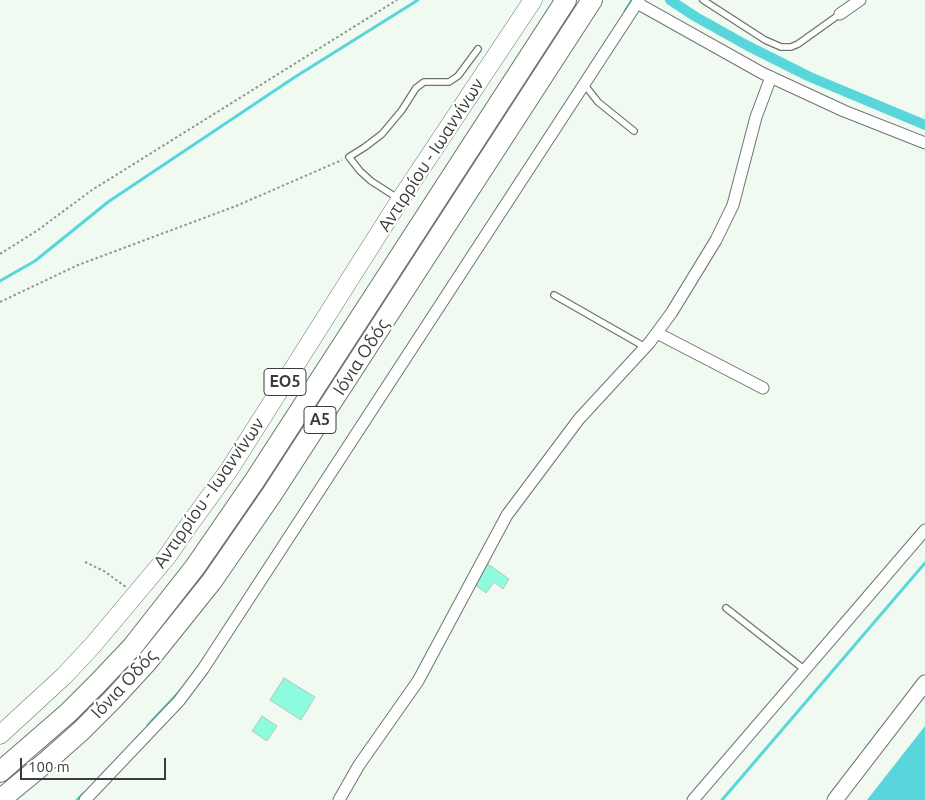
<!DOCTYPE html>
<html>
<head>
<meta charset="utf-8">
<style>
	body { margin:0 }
	#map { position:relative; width:925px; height:800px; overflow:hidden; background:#f0faf1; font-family:Ubuntu,sans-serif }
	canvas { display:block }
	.scale { position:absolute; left:20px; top:758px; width:146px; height:22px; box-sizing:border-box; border:2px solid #393d39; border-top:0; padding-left:6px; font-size:15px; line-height:18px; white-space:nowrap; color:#393d39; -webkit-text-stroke:4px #fff; paint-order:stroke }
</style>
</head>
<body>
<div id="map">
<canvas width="925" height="800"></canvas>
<div class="scale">100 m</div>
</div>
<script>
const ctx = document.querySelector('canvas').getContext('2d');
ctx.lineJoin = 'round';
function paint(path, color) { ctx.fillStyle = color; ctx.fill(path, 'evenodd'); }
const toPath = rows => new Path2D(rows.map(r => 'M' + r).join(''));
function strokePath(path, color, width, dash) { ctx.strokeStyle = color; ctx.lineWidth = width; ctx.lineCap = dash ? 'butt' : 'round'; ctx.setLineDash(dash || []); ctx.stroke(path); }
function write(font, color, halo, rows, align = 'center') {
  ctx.font = font + ' Ubuntu,sans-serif'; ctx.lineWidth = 4.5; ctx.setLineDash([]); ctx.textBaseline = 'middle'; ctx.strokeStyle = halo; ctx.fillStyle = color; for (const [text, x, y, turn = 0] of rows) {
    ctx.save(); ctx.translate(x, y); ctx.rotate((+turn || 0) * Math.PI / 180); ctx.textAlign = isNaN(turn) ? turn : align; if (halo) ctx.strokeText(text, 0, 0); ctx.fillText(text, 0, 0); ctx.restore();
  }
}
paint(toPath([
	[925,726,925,800,867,800]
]), '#59d6db');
strokePath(toPath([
	[625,11,632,0],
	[0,281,35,261,108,202,295,77,418,0],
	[148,725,181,690],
	[77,800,84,793],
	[722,800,925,563]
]), '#59d6db', 3);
strokePath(toPath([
	[670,0,696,17,748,46,810,77,925,125]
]), '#59d6db', 10);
const building = toPath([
	[488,564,509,579,503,589,494,582,486,593,474,584,488,564],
	[284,678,315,697,301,720,270,700,284,678],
	[262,716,277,726,267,741,252,731,262,716]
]);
paint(building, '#8efbde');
strokePath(building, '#b7c5c0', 1);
const service = toPath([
	[703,0,765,40,781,47,791,47,798,44,840,14],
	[584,84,598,102,634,131],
	[399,199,371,181,360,171,349,157,365,147,382,134,402,110,416,88,424,82,449,82,458,76,478,49],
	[554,295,645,347],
	[726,608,805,670]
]);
const minor = toPath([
	[637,3,762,73,844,111,925,143],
	[840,14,860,0],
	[657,333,763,388],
	[85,800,179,701,203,669,639,0],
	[339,800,359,765,418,681,507,515,579,419,650,342,672,312,716,240,733,205,756,117,771,77],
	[693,800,925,530]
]);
const secondary = toPath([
	[835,800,925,683]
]);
const primary = toPath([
	[0,735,64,676,93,645,166,558,189,525,229,470,400,200,533,0]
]);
const motorway = toPath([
	[0,772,68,713,98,683,133,646,195,567,255,480,566,0],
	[0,800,46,762,82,730,113,699,147,662,212,581,272,494,592,0]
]);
strokePath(service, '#6d766e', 8);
strokePath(minor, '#6d766e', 13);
strokePath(secondary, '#6d766e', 17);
strokePath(primary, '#6d766e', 19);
strokePath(motorway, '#6d766e', 22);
strokePath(toPath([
	[0,254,38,230,92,190,397,0],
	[0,302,78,265,236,206,342,160],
	[85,562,104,571,126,587]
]), '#8f9690', 2, [2.5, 2.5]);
strokePath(service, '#fff', 5.5);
strokePath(minor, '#fff', 11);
strokePath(secondary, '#fff', 15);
strokePath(primary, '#fff', 18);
strokePath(motorway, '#fff', 20);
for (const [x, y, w] of [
	[285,382,42],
	[320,420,32]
]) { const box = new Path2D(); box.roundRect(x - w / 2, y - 13.5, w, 27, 4); ctx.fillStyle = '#fff'; ctx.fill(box); strokePath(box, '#393d39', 1); }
write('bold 16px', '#393d39', null, [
	["ΕΟ5",285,382],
	["Α5",320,420]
]);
write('18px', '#393d39', '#fff', [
	["Αντιρρίου - Ιωαννίνων",431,155,-57],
	["Ιόνια Οδός",361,357,-57],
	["Αντιρρίου - Ιωαννίνων",209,493,-55],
	["Ιόνια Οδός",124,684,-47]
]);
</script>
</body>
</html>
